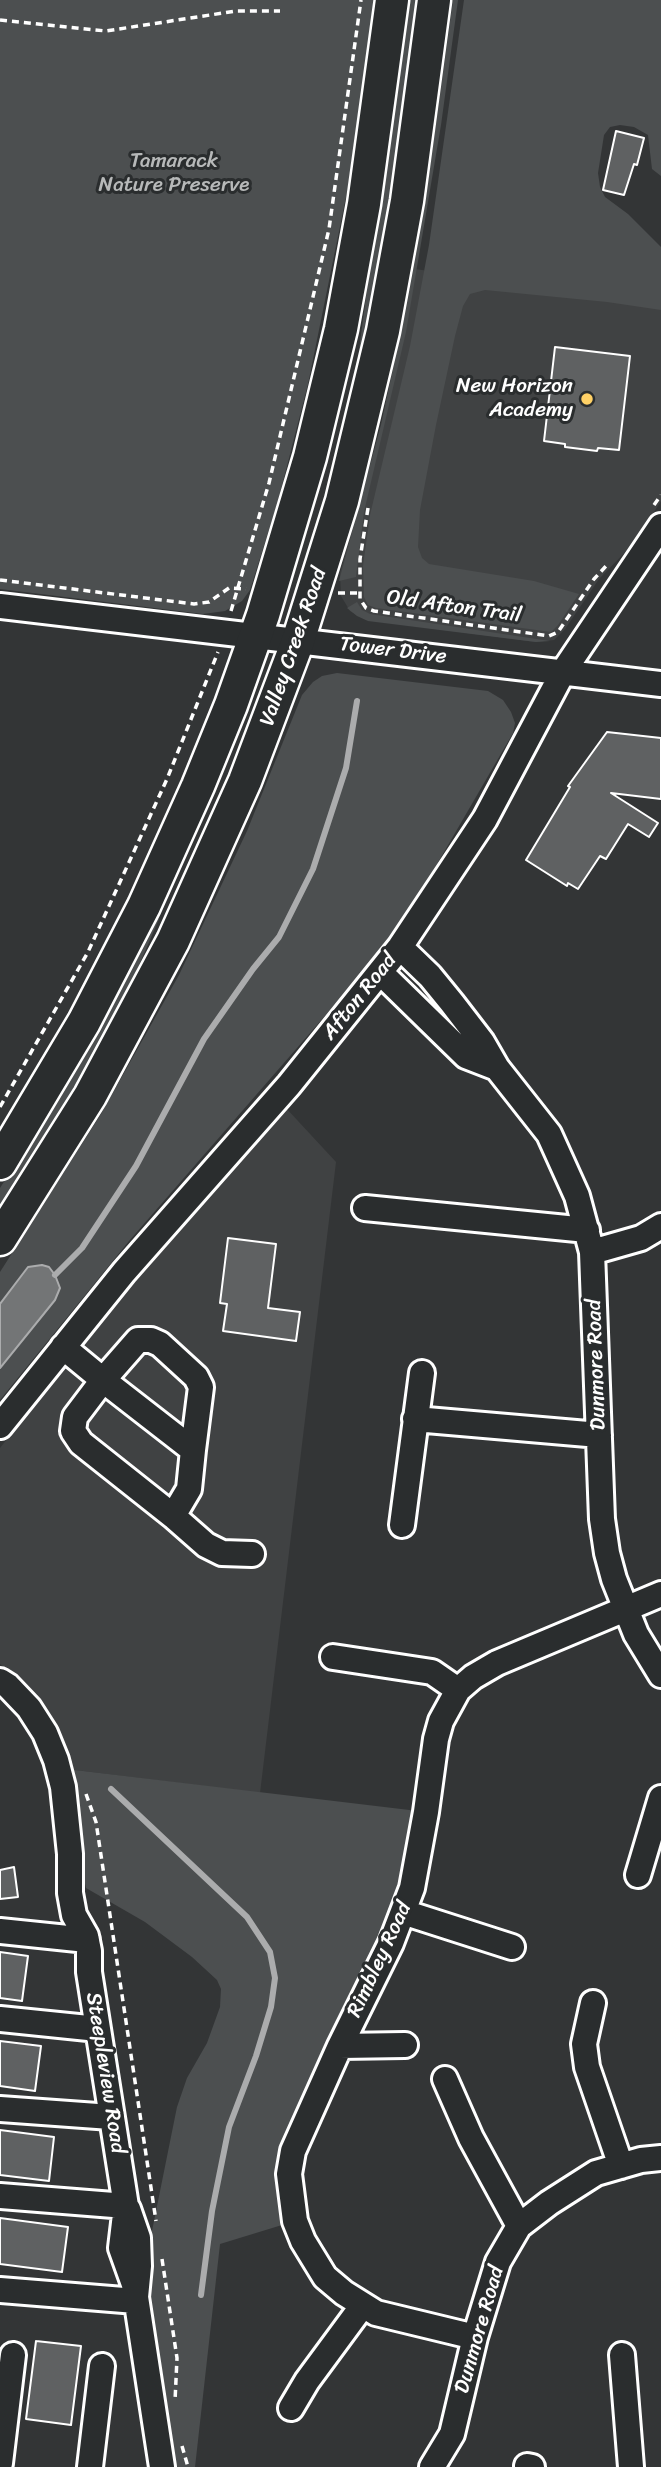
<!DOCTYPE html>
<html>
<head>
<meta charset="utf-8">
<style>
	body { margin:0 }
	canvas { display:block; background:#333536 }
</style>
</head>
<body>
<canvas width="661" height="2467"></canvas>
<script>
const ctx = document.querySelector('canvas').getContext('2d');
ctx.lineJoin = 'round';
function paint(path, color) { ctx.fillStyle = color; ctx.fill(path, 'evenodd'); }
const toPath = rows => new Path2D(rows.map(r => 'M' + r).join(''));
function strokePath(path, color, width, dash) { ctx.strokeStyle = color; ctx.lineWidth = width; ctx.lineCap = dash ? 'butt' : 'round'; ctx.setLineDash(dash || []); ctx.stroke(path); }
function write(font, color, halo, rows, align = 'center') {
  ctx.font = font + ' Sriracha,sans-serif'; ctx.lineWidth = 6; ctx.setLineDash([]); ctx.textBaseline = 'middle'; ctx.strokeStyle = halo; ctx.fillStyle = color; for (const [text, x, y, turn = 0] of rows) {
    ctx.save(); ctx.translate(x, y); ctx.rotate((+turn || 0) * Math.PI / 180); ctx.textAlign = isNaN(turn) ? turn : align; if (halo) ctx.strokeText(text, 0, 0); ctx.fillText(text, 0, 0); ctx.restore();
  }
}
paint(toPath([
	[414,269,661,300,661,501,634,543,599,579,565,629,554,640,536,642,366,620,350,611,341,596,340,573,381,425],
	[285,1107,336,1162,260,1793,75,1770,75,1777,62,1736,49,1712,28,1686,0,1664,0,1448,124,1293]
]), '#404243');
paint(toPath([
	[0,0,374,0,348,187,308,384,278,501,250,590,242,601,225,611,203,614,0,589],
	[405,0,421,0,397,176,360,374,356,373],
	[453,0,458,0,441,125,406,332,364,512,356,577,339,581,381,425,407,305,425,204],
	[464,0,661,0,661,176,652,169,648,135,634,127,620,125,610,127,604,135,598,173,600,187,605,197,628,214,661,247,661,310,607,302,485,290,470,294,463,306,455,336,436,425,420,510,418,547,422,558,429,564,534,581,579,594,558,625,551,632,376,608,368,605,364,597,363,566,370,515,410,346,429,245],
	[357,602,362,610,370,614,550,641,536,642,368,621,357,616,347,608],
	[337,673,488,691,503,700,511,712,515,723,513,733,433,871,395,929,357,979,129,1241,0,1400,0,1272,101,1114,179,975,247,831,302,695,313,682,322,676],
	[154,916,159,919,107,1039,0,1215,0,1188,16,1163],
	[58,1768,426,1812,418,1862,302,2128,295,2221,220,2244,195,2467,162,2467,135,2294,152,2231,177,2107,187,2078,207,2043,220,2007,221,1989,217,1980,192,1957,145,1922,86,1888]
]), '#4c4f50');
const water = toPath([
	[42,1265,49,1267,55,1275,60,1288,55,1300,0,1368,0,1304,28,1267,42,1265]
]);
paint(water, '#737576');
strokePath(water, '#abacad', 2);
strokePath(toPath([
	[55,1275,82,1248,136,1166,204,1039,253,969,279,937,313,869,346,768,357,701],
	[111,1789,247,1917,270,1952,275,1978,271,2007,256,2056,229,2127,212,2211,201,2295]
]), '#abacad', 6);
const building = toPath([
	[616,131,644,138,637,165,634,164,624,195,603,190,616,131],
	[555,347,630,356,619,450,598,448,597,451,565,447,565,444,544,441,555,347],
	[607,732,661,738,661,799,611,793,658,823,649,837,628,824,606,859,600,856,578,889,568,883,567,886,526,860,570,787,568,786,607,732],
	[228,1238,276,1244,268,1308,300,1312,296,1341,223,1331,227,1304,220,1303,228,1238],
	[14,1867,18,1897,0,1899,0,1870,14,1867],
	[0,1952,28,1956,22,2001,0,1998,0,1952],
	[0,2041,41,2046,35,2091,0,2086,0,2041],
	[0,2130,54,2137,49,2181,0,2175,0,2130],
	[0,2218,68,2227,62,2272,0,2264,0,2218],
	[36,2341,81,2346,71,2425,26,2419,36,2341]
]);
paint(building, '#5f6162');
strokePath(building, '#fff', 2);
const minor = toPath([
	[0,606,661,684],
	[400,947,430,976,452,1003,482,1042,497,1068,549,1134,577,1196,592,1252,602,1519,607,1553,614,1579,636,1634,661,1675],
	[381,973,466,1056,497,1068],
	[365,1208,587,1230],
	[592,1252,641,1238,661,1226],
	[63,1347,103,1380,193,1450,189,1489,173,1516,81,1443,73,1431,75,1417,103,1380,138,1340,151,1340,160,1344,196,1377,201,1387,193,1450],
	[415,1419,599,1435],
	[0,1426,124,1272,289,1085,400,947,485,819,563,672,661,526],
	[173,1516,206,1545,222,1553,252,1554],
	[402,1525,422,1373],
	[333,1657,432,1672,458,1690],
	[0,1681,8,1686,29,1708,45,1733,56,1760,63,1787,70,1854,70,1893,74,1915,86,1936,89,1951,89,1972,126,2206,121,2248,136,2290],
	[638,1875,661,1798],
	[403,1912,512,1947],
	[0,1931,87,1940],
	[593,2003,584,2044,587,2067,621,2166],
	[0,2019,98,2029],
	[340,2046,405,2045],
	[445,2079,471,2138,519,2226],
	[0,2109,111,2117],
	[0,2196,126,2206],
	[128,2209,138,2238,139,2266,136,2297,162,2467],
	[0,2290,136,2301],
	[475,2337,376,2313,344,2293,325,2277,303,2241,295,2221,289,2174,293,2151,340,2046,391,1943,412,1888,426,1812,436,1739,441,1721,458,1690,473,1677,497,1663,661,1594],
	[622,2355,631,2467],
	[291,2408,307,2381,363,2305],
	[0,2463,13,2355],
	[527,2466,532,2467],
	[90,2467,102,2366],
	[432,2467,452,2434,475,2337,498,2262,519,2226,549,2203,596,2173,641,2160,661,2158]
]);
const major = toPath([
	[0,1163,84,1022,144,906,198,786,231,705,263,615,310,457,341,329,364,204,392,0],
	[0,1239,90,1096,173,941,245,781,298,641,342,501,383,331,407,201,434,0]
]);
strokePath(minor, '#fff', 30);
strokePath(major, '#fff', 37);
strokePath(toPath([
	[0,20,106,31,236,11,280,11],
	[654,505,661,495],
	[368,508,360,559,360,599,366,608,374,611,549,636,558,632,594,579,607,565],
	[0,580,194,604,209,602,229,588,246,589],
	[338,593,360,593],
	[231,611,269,483,329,229,361,0],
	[0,1107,88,952,167,779,218,652],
	[86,1794,96,1822,156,2221],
	[162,2259,177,2358,175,2401],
	[182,2446,188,2467]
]), '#fff', 3.5, [7, 5]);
strokePath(minor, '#2a2d2e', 24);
strokePath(major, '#2a2d2e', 32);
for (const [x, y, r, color] of [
	[587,399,7,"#ffd166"]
]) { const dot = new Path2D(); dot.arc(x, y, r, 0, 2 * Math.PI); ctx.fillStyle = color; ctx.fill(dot); strokePath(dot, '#2a2d2e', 2.5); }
write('21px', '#b7b9b9', '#2a2d2e', [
	["Tamarack",174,162],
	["Nature Preserve",174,186]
]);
write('21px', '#fff', '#2a2d2e', [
	["New Horizon",573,387],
	["Academy",573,411]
], 'right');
write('21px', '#fff', '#2a2d2e', [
	["Old Afton Trail",454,607,8],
	["Valley Creek Road",294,647,-71],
	["Tower Drive",393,651,7],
	["Afton Road",360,997,-51],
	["Dunmore Road",597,1365,-92],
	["Rimbley Road",380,1960,-65],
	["Steepleview Road",105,2073,81],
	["Dunmore Road",480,2330,-74]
]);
</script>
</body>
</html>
